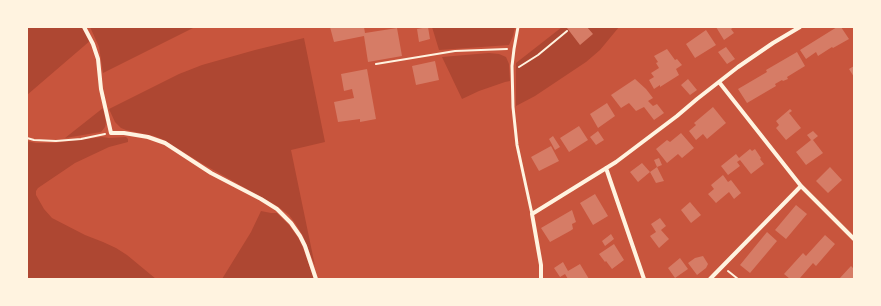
<!DOCTYPE html>
<html>
<head>
<meta charset="utf-8">
<style>
	body { margin:0 }
	#map { position:relative; width:881px; height:306px; overflow:hidden; background:#c8553d; font-family:"Varela Round",sans-serif }
	canvas { display:block }
	.frame { position:absolute; inset:0; border:28px solid #fff3e0; pointer-events:none }
</style>
</head>
<body>
<div id="map">
<canvas width="881" height="306"></canvas>
<div class="frame"></div>
</div>
<script>
const ctx = document.querySelector('canvas').getContext('2d');
ctx.lineJoin = 'round';
function paint(path, color) { ctx.fillStyle = color; ctx.fill(path, 'evenodd'); }
const toPath = rows => new Path2D(rows.map(r => 'M' + r).join(''));
function strokePath(path, color, width, dash) { ctx.strokeStyle = color; ctx.lineWidth = width; ctx.lineCap = dash ? 'butt' : 'round'; ctx.setLineDash(dash || []); ctx.stroke(path); }
paint(toPath([
	[27,27,83,27,91,40,27,95],
	[90,27,195,27,103,73,99,47,95,38],
	[432,27,515,27,513,36,509,45,439,50],
	[562,27,619,27,600,50,586,62,535,96,516,106,516,63],
	[304,38,325,142,291,150,315,266,303,236,295,223,289,215,277,206,201,163,164,140,154,136,126,130,121,128,115,122,109,109,179,74,202,65,255,50],
	[489,53,499,54,506,57,509,64,510,81,505,82,479,91,462,99,442,57],
	[103,108,106,122,105,127,101,132,65,138],
	[102,137,109,138,126,137,128,139,128,142,109,147,75,163,38,188,36,191,36,195,44,209,52,218,85,235,103,242,116,248,127,255,156,279,27,279,27,141,36,143,54,143],
	[261,211,271,213,277,213,289,225,299,239,303,248,314,279,222,279,251,232]
]), '#ae4732');
paint(toPath([
	[330,27,364,27,365,33,397,28,402,56,368,62,364,36,334,42],
	[428,27,430,39,419,42,417,29],
	[568,27,587,27,593,34,580,45,567,28],
	[716,27,734,27,731,29,734,33,724,40],
	[837,27,841,27,849,39,833,48,832,47,818,56,816,52,806,59,800,50],
	[706,30,716,45,695,58,686,44],
	[726,47,735,59,727,64,718,52],
	[667,49,675,60,677,59,682,65,676,69,679,75,660,87,660,85,654,89,649,80,654,77,651,73,659,68,656,63,658,62,654,56],
	[797,52,805,66,787,77,788,79,783,81,782,80,775,84,776,86,747,103,738,89,767,72,766,70],
	[435,61,439,80,416,85,412,66],
	[854,66,854,77,849,69],
	[367,69,376,119,360,122,360,119,338,122,334,102,354,98,352,89,344,91,341,74],
	[635,79,646,89,653,98,648,101,653,106,657,104,664,113,654,120,644,107,636,111,629,103,621,108,611,95],
	[688,79,697,90,690,95,681,85],
	[607,103,615,116,598,128,590,114],
	[713,107,726,123,707,139,703,134,696,140,689,131,696,125,694,123],
	[790,109,792,111,789,113,801,128,786,140,776,128,779,125,776,121],
	[579,126,588,140,569,152,560,138],
	[598,131,604,140,596,145,590,137],
	[813,131,818,136,813,140,823,153,806,165,796,152,811,140,807,135],
	[681,133,694,148,682,158,678,154,667,163,656,149,667,140,670,142],
	[553,136,560,147,555,150,549,139],
	[551,146,559,161,539,171,531,157],
	[750,149,752,151,755,149,761,158,760,159,764,164,751,174,740,160,737,162,740,166,728,175,721,166,736,154,739,158],
	[659,158,662,165,657,167,654,160],
	[642,163,650,172,638,182,630,172],
	[657,167,664,181,656,183,650,172],
	[830,167,842,180,828,193,816,181],
	[723,175,728,182,731,180,741,193,734,199,729,192,716,203,708,194,714,189,711,185],
	[595,194,608,216,593,225,580,203],
	[690,202,701,215,691,223,681,210],
	[796,205,807,214,786,239,775,230],
	[572,210,576,222,572,224,573,229,570,231,550,242,541,228],
	[660,218,666,226,661,230,669,239,659,248,650,236,656,232,651,224],
	[767,232,777,241,750,273,740,265],
	[611,234,614,239,605,246,602,241],
	[825,235,835,244,816,266,813,263,800,278,801,279,790,279,784,274,803,253,806,256],
	[614,244,624,260,612,269,606,261,605,262,599,254],
	[703,256,708,264,706,268,697,275,688,263,695,258],
	[680,258,688,269,675,278,668,268],
	[563,262,568,271,580,264,589,279,568,279,565,274,560,277,554,268],
	[851,266,854,269,854,279,839,279]
]), '#d67c66');
strokePath(toPath([
	[376,64,455,51,507,49],
	[519,67,538,55,567,31],
	[27,138,34,140,56,141,81,139,105,134],
	[728,271,738,279]
]), '#fff3e0', 2);
strokePath(toPath([
	[518,27,514,49,512,66,513,107,517,145,532,214]
]), '#fff3e0', 3);
strokePath(toPath([
	[84,27,93,44,98,59,101,89,111,133,124,133,148,137,165,143,211,173,261,199,277,209,291,223,300,236,305,246,316,279],
	[719,82,801,186,854,239],
	[606,168,644,279],
	[541,279,541,265,532,214,616,162,677,116,697,99,738,67,773,43,800,27],
	[710,279,801,186]
]), '#fff3e0', 4);
</script>
</body>
</html>
